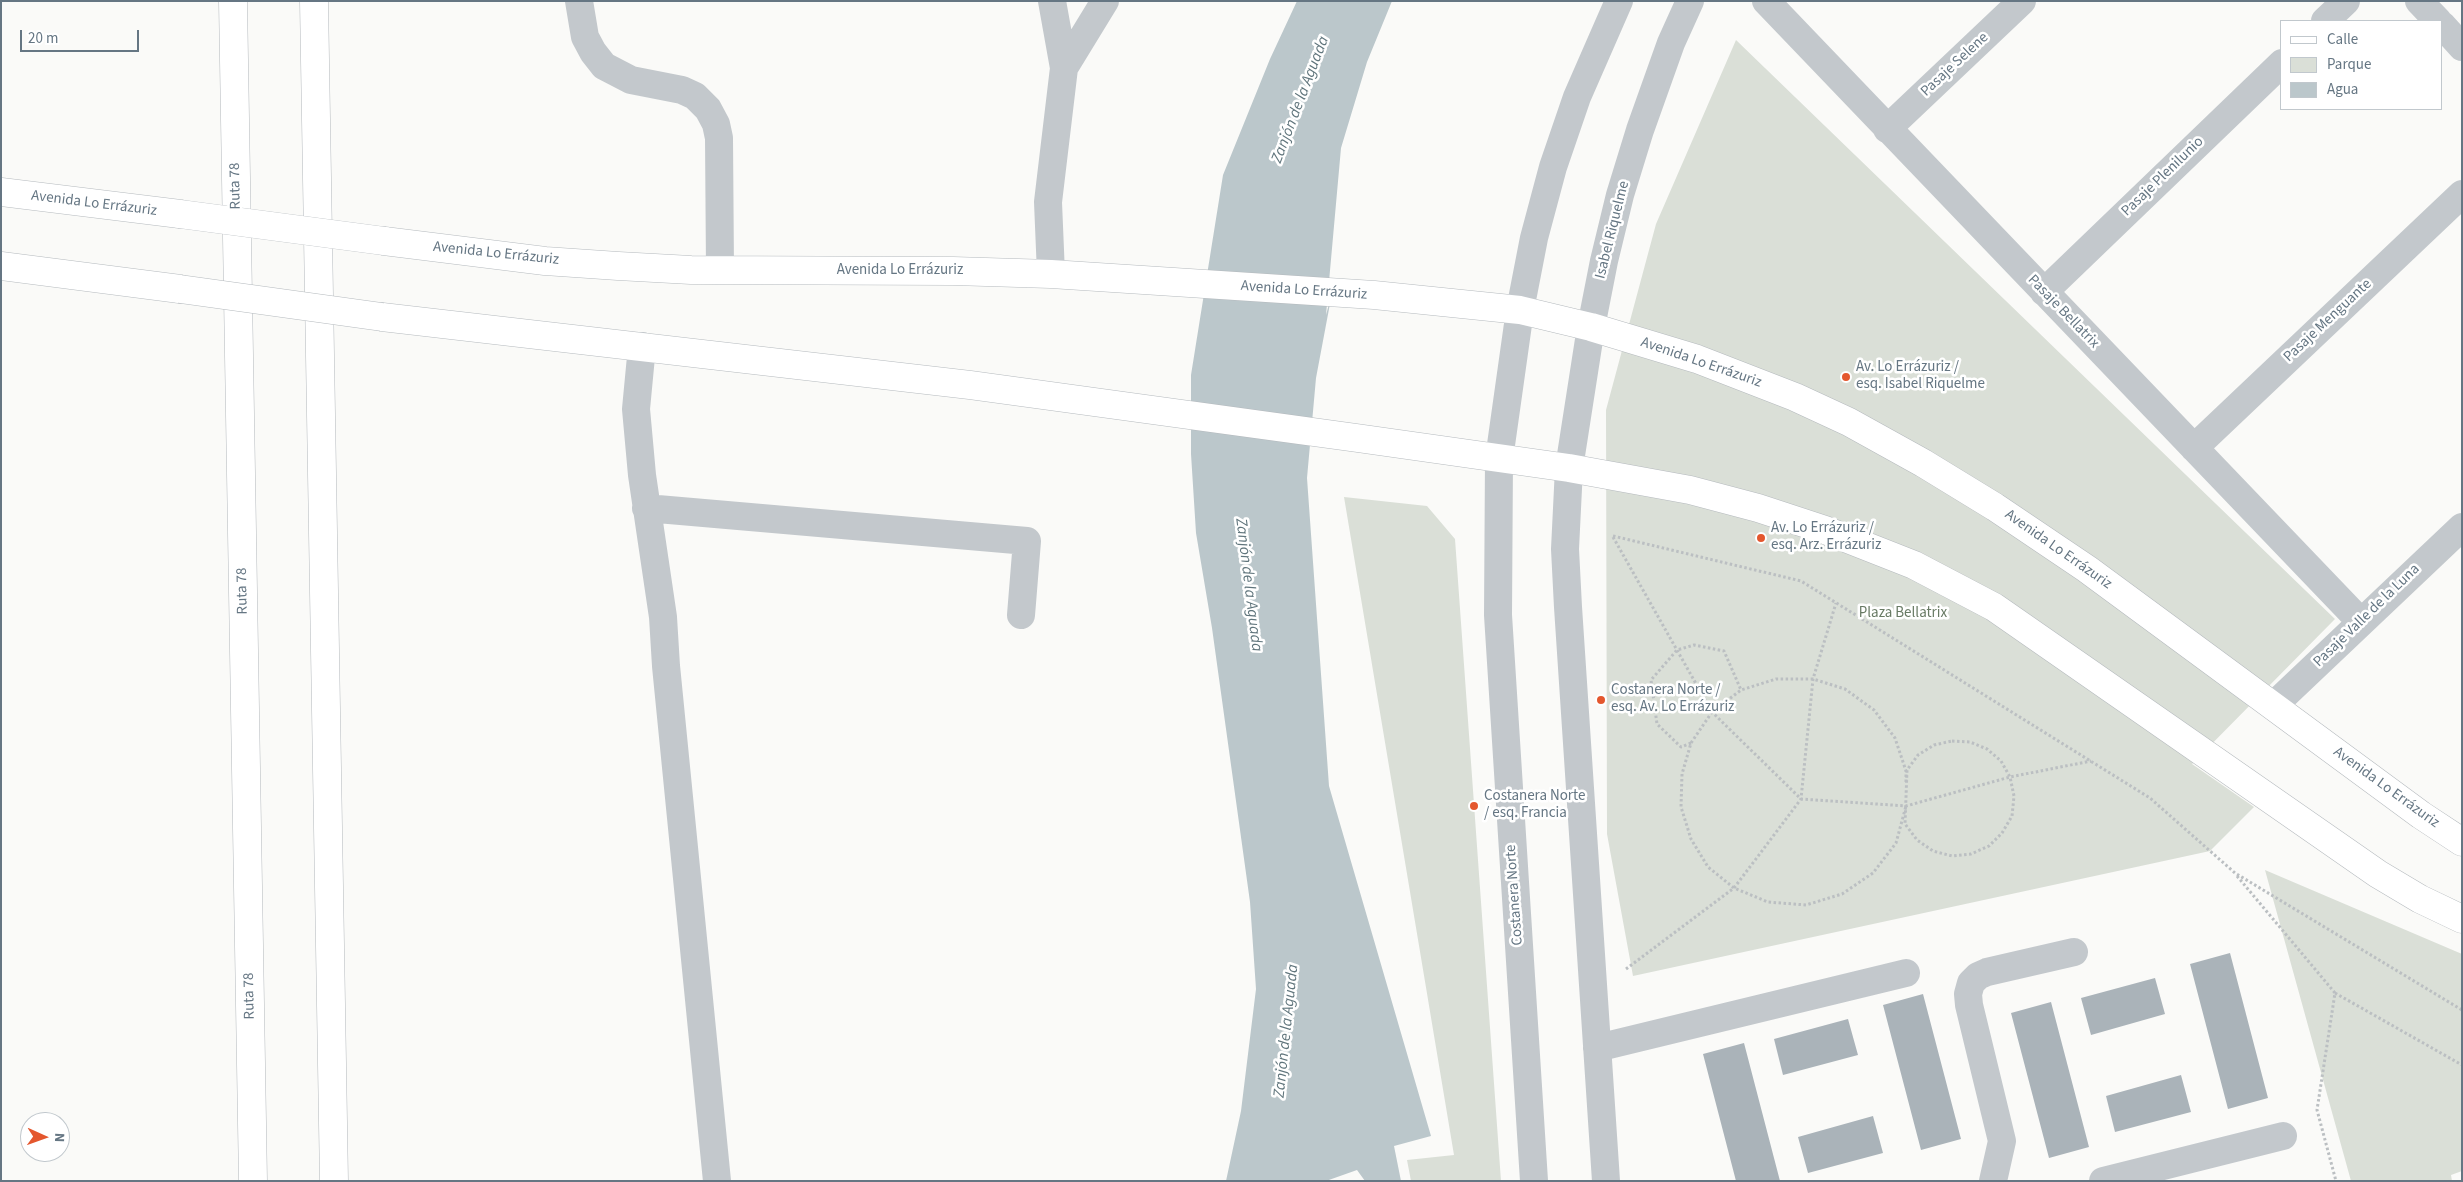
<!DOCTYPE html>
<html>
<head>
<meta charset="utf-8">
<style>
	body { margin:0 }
	#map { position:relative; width:2463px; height:1182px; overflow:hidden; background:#fafaf8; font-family:"Source Sans 3",sans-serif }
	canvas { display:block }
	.frame { position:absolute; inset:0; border:2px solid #657683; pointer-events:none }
	.legend { position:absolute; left:2280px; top:20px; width:162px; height:90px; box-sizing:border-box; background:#fff; border:1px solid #c1c8cd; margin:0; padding:6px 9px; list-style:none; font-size:15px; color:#657683 }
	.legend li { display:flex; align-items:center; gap:10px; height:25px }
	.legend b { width:25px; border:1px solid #c1c8cd }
	.north { position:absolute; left:20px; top:1112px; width:50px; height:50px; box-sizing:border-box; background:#fff; border:1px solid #c1c8cd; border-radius:50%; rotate:92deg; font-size:14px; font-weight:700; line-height:20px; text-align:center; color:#657683 }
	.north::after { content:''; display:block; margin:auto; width:18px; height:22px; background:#e4572e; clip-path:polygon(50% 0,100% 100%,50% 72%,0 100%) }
	.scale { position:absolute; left:20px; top:30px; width:119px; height:22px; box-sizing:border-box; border:2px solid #657683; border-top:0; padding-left:6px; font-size:15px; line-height:18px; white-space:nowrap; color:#657683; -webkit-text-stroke:4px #fff; paint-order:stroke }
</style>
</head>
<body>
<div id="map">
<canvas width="2463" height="1182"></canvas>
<div class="frame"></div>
<ul class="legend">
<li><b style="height:6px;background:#fff"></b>Calle</li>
<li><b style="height:14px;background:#dadfd7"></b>Parque</li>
<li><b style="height:14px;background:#bbc7cb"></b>Agua</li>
</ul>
<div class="north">N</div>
<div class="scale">20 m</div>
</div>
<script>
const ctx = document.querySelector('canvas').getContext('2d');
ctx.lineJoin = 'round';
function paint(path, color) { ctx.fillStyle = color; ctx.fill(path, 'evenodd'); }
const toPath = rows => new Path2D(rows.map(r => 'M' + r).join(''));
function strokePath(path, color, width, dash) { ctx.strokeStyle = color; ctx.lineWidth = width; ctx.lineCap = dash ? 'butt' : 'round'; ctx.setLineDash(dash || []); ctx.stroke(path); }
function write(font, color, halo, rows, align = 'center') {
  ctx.font = font + ' "Source Sans 3",sans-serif'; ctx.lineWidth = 5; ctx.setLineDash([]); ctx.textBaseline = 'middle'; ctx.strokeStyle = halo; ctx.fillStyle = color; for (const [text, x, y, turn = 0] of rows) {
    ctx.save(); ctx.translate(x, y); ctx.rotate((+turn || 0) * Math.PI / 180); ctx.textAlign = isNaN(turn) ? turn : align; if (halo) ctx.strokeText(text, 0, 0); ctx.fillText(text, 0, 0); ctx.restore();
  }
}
paint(toPath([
	[1736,40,2335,619,2192,764,2254,807,2210,851,1633,976,1607,834,1606,410,1656,224],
	[1344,497,1427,506,1455,539,1501,1181,1411,1181,1407,1160,1454,1155],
	[2265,870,2462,954,2462,1171,2451,1175,2452,1181,2351,1181]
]), '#dadfd7');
paint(toPath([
	[1297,1,1392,1,1367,62,1341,148,1326,315,1332,293,1316,378,1307,478,1329,786,1431,1136,1394,1146,1401,1181,1365,1181,1357,1170,1326,1181,1226,1181,1241,1111,1256,989,1250,902,1212,628,1196,533,1191,454,1191,375,1223,175,1270,59]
]), '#bbc7cb');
paint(toPath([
	[2230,953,2268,1098,2228,1109,2190,964],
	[2155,978,2165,1014,2091,1035,2081,998],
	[1923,994,1961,1139,1921,1150,1883,1005],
	[2051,1002,2089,1147,2049,1158,2011,1013],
	[1848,1019,1858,1055,1783,1075,1774,1039],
	[1744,1043,1780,1181,1736,1181,1703,1054],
	[2181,1075,2191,1112,2115,1132,2106,1096],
	[1873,1116,1883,1153,1808,1173,1798,1137]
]), '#aab3b9');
const major = toPath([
	[1,192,180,214],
	[384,241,545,261,618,266,691,270,953,271,1051,274,1374,295,1520,310,1591,327,1697,359,1795,397,1849,422,1923,463,1995,507,2087,569,2421,815,2462,842],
	[1,266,180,289],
	[382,317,970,385,1357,438,1569,468,1690,490,1758,508,1825,530,1914,565,1994,607,2378,874,2420,899,2462,919]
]);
const highway = toPath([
	[233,1,253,1181],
	[314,1,334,1181]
]);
strokePath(major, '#b5babe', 29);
strokePath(highway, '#b4b9bd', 29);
strokePath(toPath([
	[1613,536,1801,581,2150,798,2235,873,2462,1010],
	[1613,537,1712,712,1801,799,1906,806,2010,777,2091,761],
	[1952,741,1970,742,1987,749,2001,761,2010,777,2014,796,2012,816,2002,833,1989,846,1971,854,1952,856,1933,851,1917,840,1905,824,1907,770,1918,755,1934,745,1952,741],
	[1691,743,1681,747,1657,724,1651,680,1677,650,1694,645,1724,651,1741,690],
	[1906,782,1906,771,1895,738,1874,710,1845,689,1813,679,1776,679,1741,690,1712,712,1691,743,1682,774,1681,807,1691,839,1708,867,1734,888,1768,902,1806,905,1842,894,1873,873,1896,843,1906,806],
	[2237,876,2335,993,2317,1110,2336,1181],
	[1626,969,1734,888,1801,799,1813,679,1836,603],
	[2335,993,2462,1065]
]), '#bbbfc2', 3, [2.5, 2.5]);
strokePath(toPath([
	[579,1,585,37,593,52,604,66,631,80,682,90,695,96,708,109,716,124,719,138,720,270],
	[1766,1,2361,622],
	[2419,1,2438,21],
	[2325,21,2346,1],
	[2442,25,2462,47],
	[1064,68,1105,1],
	[1887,129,2022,1],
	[1051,274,1048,202,1064,68,1052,1],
	[2044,292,2282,63],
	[642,346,636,409,642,475,663,617,666,666,717,1181],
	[2194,448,2462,194],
	[646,508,1027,541,1021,615],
	[2273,706,2462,527],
	[1597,1048,1906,973],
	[1534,1181,1498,615,1499,459,1520,310,1534,238,1553,167,1577,97,1619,1],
	[1606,1181,1568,607,1565,549,1569,468,1591,327,1604,261,1620,195,1640,130,1671,43,1690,1],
	[1993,1181,2002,1141,1969,1005,1968,994,1971,983,1978,976,1987,972,2074,952],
	[2103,1181,2283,1136]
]), '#c3c8cc', 28);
strokePath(major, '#fff', 28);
strokePath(highway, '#fff', 28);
const majorBridge = toPath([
	[180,214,384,241],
	[180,289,382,317]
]);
strokePath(majorBridge, '#b5babe', 29, []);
strokePath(majorBridge, '#fff', 28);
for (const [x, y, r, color] of [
	[1846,377,5,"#e4572e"],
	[1761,538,5,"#e4572e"],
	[1601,700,5,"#e4572e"],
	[1474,806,5,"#e4572e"]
]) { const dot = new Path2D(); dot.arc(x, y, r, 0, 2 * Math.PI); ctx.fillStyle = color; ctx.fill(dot); strokePath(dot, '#fff', 2); }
write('15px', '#657683', '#fff', [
	["Pasaje Selene",1955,65,-43],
	["Pasaje Plenilunio",2163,177,-44],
	["Ruta 78",236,186,-91],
	["Avenida Lo Errázuriz",94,204,7],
	["Isabel Riquelme",1613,230,-76],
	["Avenida Lo Errázuriz",496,254,6],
	["Avenida Lo Errázuriz",900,271],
	["Avenida Lo Errázuriz",1304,291,4],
	["Pasaje Bellatrix",2063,312,46],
	["Pasaje Menguante",2328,321,-43],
	["Avenida Lo Errázuriz",1701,363,19],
	["Avenida Lo Errázuriz",2058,550,35],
	["Ruta 78",243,591,-91],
	["Pasaje Valle de la Luna",2367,616,-44],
	["Avenida Lo Errázuriz",2386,788,36],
	["Costanera Norte",1515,895,-94],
	["Ruta 78",250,996,-91]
]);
write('15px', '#657683', '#fff', [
	["Av. Lo Errázuriz /",1856,368],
	["esq. Isabel Riquelme",1856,385],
	["Av. Lo Errázuriz /",1771,529],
	["esq. Arz. Errázuriz",1771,546],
	["Costanera Norte /",1611,691],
	["esq. Av. Lo Errázuriz",1611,708],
	["Costanera Norte",1484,797],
	["/ esq. Francia",1484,814]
], 'left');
write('15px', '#687a64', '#fff', [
	["Plaza Bellatrix",1903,614]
]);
write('italic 16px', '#60757c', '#fff', [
	["Zanjón de la Aguada",1301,100,-69],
	["Zanjón de la Aguada",1248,585,83],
	["Zanjón de la Aguada",1287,1031,-84]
]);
</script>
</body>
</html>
